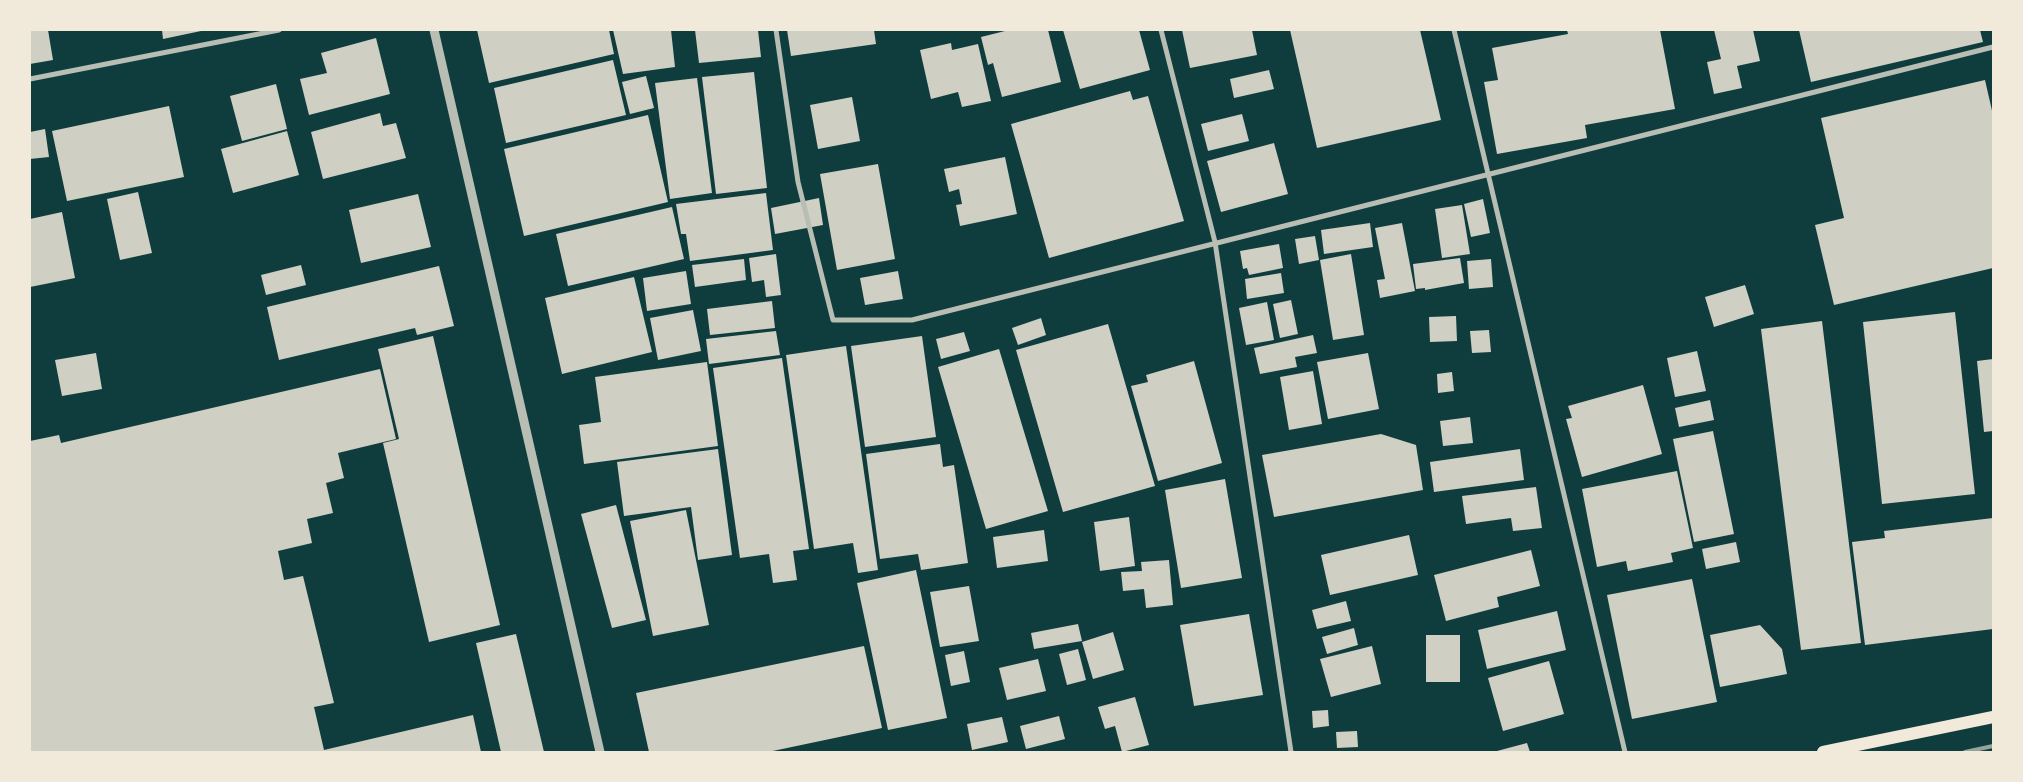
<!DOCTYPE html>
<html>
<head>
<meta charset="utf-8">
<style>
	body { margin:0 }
	#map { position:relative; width:2023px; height:782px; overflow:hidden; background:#0f3d3e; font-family:"Exo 2",sans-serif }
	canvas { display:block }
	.frame { position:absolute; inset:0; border:31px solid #f1e9da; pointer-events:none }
</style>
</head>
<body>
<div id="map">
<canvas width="2023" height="782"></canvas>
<div class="frame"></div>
</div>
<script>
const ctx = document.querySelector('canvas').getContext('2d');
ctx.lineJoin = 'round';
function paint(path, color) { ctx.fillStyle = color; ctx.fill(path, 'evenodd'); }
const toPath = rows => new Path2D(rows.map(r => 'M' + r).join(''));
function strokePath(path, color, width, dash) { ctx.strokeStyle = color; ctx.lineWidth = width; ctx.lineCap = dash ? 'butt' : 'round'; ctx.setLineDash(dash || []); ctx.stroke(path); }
paint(toPath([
	[30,30,48,30,53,60,30,64],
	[162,30,201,30,201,31,163,39],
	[477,30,609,30,614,54,489,83],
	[613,30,671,30,675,67,623,74],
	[695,30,758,30,761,57,699,63],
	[787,30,874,30,876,44,791,56],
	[1009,30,1048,30,1061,82,1002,97,993,63,988,65,981,37],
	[1063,30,1139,30,1150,70,1080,89],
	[1182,30,1252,30,1257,55,1190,68],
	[1290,30,1420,30,1441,120,1317,148],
	[1567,30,1660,30,1675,109,1585,125,1587,138,1497,154,1484,82,1498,80,1492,48,1568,34],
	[1714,30,1753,30,1760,61,1737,66,1742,88,1714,94,1707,62,1721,59],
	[1799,30,1980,30,1983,42,1811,82],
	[376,38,390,94,309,115,300,79,327,73,321,53],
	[951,43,952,50,978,44,991,101,962,107,958,92,931,99,920,50],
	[613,60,626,115,506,143,494,88],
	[1269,70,1274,89,1234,98,1230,79],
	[754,72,767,188,716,194,702,77],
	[646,76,654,108,630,114,622,82],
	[697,78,712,193,670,199,655,83],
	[1985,80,1993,115,1993,268,1834,305,1815,225,1844,218,1821,118],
	[276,84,287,129,242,141,230,96],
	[1130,91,1133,100,1148,96,1184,221,1049,258,1011,124],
	[852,97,860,141,818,149,810,105],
	[169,106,184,177,67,201,52,131],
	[380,113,383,126,396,123,406,158,323,179,311,132],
	[1242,114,1249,141,1208,151,1201,124],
	[648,115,668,202,524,236,504,149],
	[45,129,49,157,30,159,30,132],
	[287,131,299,175,233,193,221,149],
	[1274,143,1288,194,1221,212,1207,161],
	[1005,157,1017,214,960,226,956,205,962,204,959,189,949,192,944,169],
	[878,164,895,259,837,270,820,174],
	[138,192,152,253,120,260,107,199],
	[766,193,773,250,690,261,686,234,681,234,676,204],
	[418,194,431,247,361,263,349,210],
	[819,198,823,225,775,234,771,208],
	[1483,199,1490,233,1471,237,1464,204],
	[1462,205,1470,254,1442,258,1435,209],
	[672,207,684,259,568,286,556,234],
	[62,212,75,278,30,287,30,219],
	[1370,223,1373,247,1324,254,1321,230],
	[1402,223,1415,291,1380,298,1377,280,1385,279,1375,228],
	[1315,236,1319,260,1299,264,1295,239],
	[1279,244,1283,268,1249,275,1247,268,1243,269,1240,251],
	[776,254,781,295,766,297,764,280,752,282,749,258],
	[1351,254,1364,335,1333,340,1320,260],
	[1460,258,1464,283,1425,290,1425,288,1416,289,1413,264],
	[744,259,746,280,695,287,692,265],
	[1491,259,1493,287,1469,289,1467,261],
	[301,265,306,285,266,295,261,275],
	[439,266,454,326,417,335,415,328,279,360,267,307],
	[686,271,691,304,647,311,643,278],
	[898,271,903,299,865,305,860,278],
	[1281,273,1284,293,1247,299,1245,279],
	[634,277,652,352,562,374,545,298],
	[1745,285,1754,314,1714,327,1705,297],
	[1291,300,1298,334,1280,338,1273,304],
	[772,301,775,328,710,335,707,309],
	[1267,302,1274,340,1246,345,1239,308],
	[693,310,701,351,658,360,650,318],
	[1955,312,1975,494,1882,504,1863,322],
	[1456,316,1457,341,1430,342,1429,317],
	[1041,318,1046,335,1018,345,1012,328],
	[1822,321,1861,643,1801,650,1761,329],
	[1108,324,1155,486,1063,512,1016,350],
	[1489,330,1491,352,1472,353,1470,331],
	[776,331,780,355,709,364,706,339],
	[964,332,970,351,941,359,936,339],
	[1313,335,1317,353,1295,357,1297,367,1260,374,1254,348],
	[433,336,500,625,429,642,383,443,399,439,378,349],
	[922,336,936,437,865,447,851,346],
	[846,346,878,570,858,573,853,543,814,549,786,355],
	[999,349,1048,511,986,529,938,367],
	[1697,351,1706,391,1675,397,1667,358],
	[96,353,102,389,62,396,55,360],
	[1368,353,1379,409,1328,419,1317,362],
	[782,358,809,549,793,551,797,580,773,583,769,554,740,558,713,368],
	[1993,359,1993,431,1984,432,1977,361],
	[1194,361,1222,463,1158,481,1131,386,1148,382,1146,375],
	[707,362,718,446,584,464,579,425,601,422,595,377],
	[380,369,396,439,338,453,344,478,326,483,333,513,307,519,312,543,278,551,284,580,303,576,334,703,314,707,324,750,473,715,481,752,30,752,30,441,59,435,61,443],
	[1313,371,1322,424,1289,430,1280,377],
	[1452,372,1454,391,1438,393,1437,374],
	[1643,385,1662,454,1582,477,1566,419,1572,418,1568,406],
	[1710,400,1714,420,1679,427,1675,408],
	[1470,417,1473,443,1443,446,1440,421],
	[1713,431,1734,534,1694,542,1673,439],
	[1381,434,1416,445,1423,490,1274,517,1262,455],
	[940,444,943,467,954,465,968,563,921,570,918,554,880,559,866,454],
	[718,449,732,555,698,560,691,507,624,516,617,462],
	[1520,449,1524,480,1434,492,1430,462],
	[1677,471,1693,548,1671,553,1673,562,1628,571,1626,561,1597,567,1582,489],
	[1225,479,1242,578,1181,588,1165,490],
	[1536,487,1542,528,1513,531,1511,518,1466,524,1462,496],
	[616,505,646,620,612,628,581,514],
	[686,510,709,625,653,636,630,521],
	[1129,517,1135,566,1100,571,1094,522],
	[1993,518,1993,629,1865,645,1852,542,1885,538,1884,531],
	[1044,530,1048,561,997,568,993,537],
	[1409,535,1418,575,1330,595,1321,555],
	[1736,542,1740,562,1706,569,1702,549],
	[1531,550,1540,586,1497,597,1499,607,1446,621,1434,575],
	[1169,560,1173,605,1146,608,1144,589,1123,591,1121,572,1142,571,1141,562],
	[916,570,947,718,888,730,857,583],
	[1692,579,1717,702,1632,719,1607,595],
	[969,586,979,641,940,647,930,592],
	[1346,601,1351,621,1317,629,1312,610],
	[1557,611,1566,650,1487,669,1478,630],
	[1249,614,1263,695,1194,706,1180,625],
	[1078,624,1082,641,1034,649,1031,633],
	[1760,625,1782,649,1787,674,1720,687,1710,635],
	[1354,628,1358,645,1327,654,1322,637],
	[1113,632,1124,670,1093,679,1082,642],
	[516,634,544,752,501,752,476,643],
	[1426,635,1460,635,1460,682,1426,682],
	[864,646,882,728,768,752,649,752,636,693],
	[1372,646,1381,684,1331,697,1320,659],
	[1078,649,1086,680,1067,685,1059,654],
	[964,651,970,682,951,686,945,655],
	[1038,659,1046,691,1007,700,999,668],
	[1549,661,1564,714,1503,731,1488,678],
	[1135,697,1149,745,1122,752,1115,726,1105,729,1098,707],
	[1328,710,1329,726,1313,728,1312,711],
	[1059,716,1065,739,1026,749,1020,726],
	[1002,717,1008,742,972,750,967,724],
	[1357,731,1358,747,1337,748,1336,732],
	[1527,743,1530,752,1497,752,1497,751]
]), '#cfcfc3');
strokePath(toPath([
	[776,30,798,182,833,320,912,320,1993,47],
	[1161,30,1215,242,1291,752],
	[1454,30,1625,752],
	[30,79,279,30]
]), '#b8beb3', 5);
strokePath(toPath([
	[434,30,600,752]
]), '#b8beb3', 9);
strokePath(toPath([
	[1823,752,1993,717]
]), '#f1e9da', 12);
strokePath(toPath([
	[1965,752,1993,746]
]), '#97a49c', 4);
</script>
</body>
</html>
